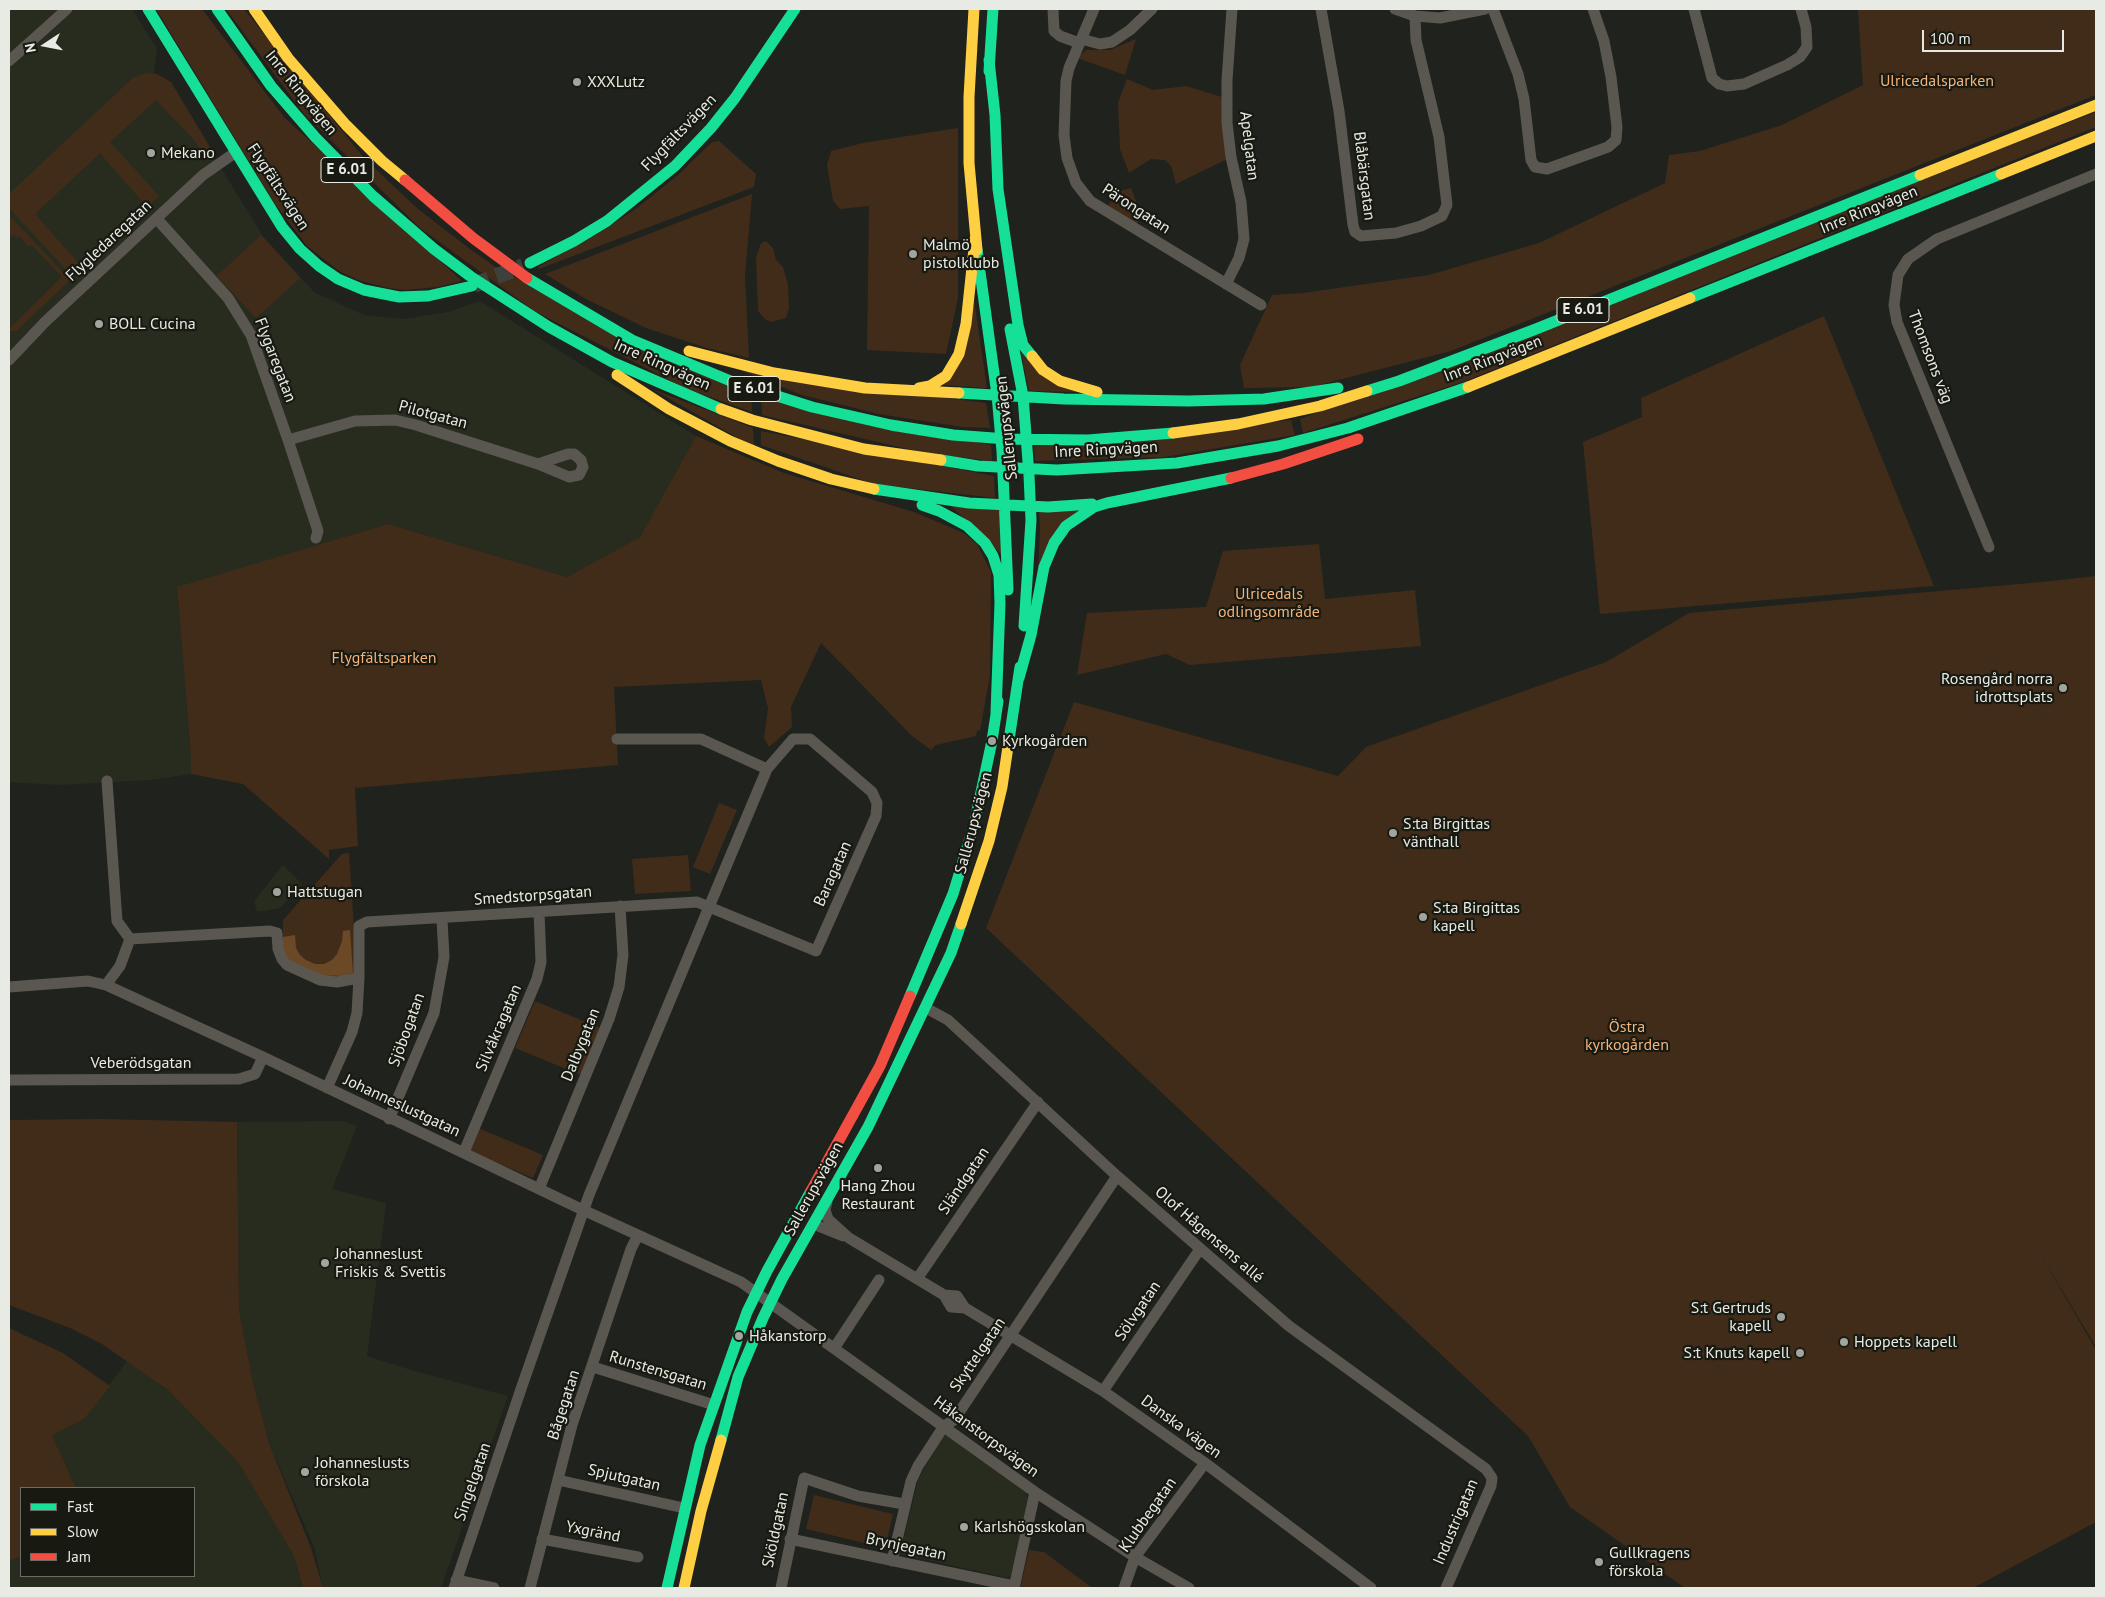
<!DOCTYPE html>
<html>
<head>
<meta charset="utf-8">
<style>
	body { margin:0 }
	#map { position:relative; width:2105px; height:1597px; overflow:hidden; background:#20221d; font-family:"PT Sans",sans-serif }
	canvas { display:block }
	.frame { position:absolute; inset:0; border:10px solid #e8eae4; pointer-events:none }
	.legend { position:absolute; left:20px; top:1487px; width:175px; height:90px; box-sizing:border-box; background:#181a12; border:1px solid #6b6d66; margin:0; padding:6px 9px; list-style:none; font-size:15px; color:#e8eae4 }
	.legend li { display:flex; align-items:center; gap:10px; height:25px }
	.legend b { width:25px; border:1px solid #6b6d66 }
	.north { position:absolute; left:20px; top:20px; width:50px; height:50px; -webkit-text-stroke:4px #181a12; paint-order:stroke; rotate:259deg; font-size:14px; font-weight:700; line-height:20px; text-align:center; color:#e8eae4 }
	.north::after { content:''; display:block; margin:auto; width:18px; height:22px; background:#e8eae4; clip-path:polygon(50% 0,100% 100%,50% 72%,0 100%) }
	.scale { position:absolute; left:1922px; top:30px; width:142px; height:22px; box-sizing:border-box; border:2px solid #e8eae4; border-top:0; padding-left:6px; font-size:15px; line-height:18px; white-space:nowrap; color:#e8eae4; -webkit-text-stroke:4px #181a12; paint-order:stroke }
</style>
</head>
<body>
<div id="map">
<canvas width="2105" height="1597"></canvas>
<div class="frame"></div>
<ul class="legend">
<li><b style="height:6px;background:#16e098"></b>Fast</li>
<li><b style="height:6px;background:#ffcf43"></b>Slow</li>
<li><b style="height:6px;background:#f24e42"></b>Jam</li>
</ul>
<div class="north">N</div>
<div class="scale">100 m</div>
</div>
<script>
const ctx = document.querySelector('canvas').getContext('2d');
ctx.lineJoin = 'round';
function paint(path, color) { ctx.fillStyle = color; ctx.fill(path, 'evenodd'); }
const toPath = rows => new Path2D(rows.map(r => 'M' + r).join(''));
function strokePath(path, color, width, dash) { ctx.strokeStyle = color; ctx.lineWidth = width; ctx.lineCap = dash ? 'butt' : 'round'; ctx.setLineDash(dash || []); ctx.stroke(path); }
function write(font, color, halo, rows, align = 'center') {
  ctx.font = font + ' "PT Sans",sans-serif'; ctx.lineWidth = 4.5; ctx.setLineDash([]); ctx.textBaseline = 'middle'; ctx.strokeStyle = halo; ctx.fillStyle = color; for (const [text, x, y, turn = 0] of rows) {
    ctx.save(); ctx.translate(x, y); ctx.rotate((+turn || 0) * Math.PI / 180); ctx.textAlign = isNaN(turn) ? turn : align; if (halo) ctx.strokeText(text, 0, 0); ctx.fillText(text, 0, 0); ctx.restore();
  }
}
paint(toPath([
	[9,9,132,9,157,49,154,72,175,92,262,235,314,292,364,315,403,319,448,312,480,301,696,436,640,537,567,577,388,524,177,588,191,756,191,774,151,780,60,785,9,782],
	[283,865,302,884,280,908,257,912,254,901],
	[344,1121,357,1126,332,1189,386,1203,367,1356,411,1370,508,1396,441,1588,323,1588,314,1547,269,1443,253,1383,239,1310,237,1122],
	[127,1361,168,1390,238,1462,294,1556,303,1588,9,1588,9,1561,21,1556,21,1576,194,1576,194,1488,76,1488,52,1435,84,1419],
	[948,1435,1026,1492,1028,1499,1012,1575,1008,1578,900,1554,918,1480,941,1437]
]), '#282c1e');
paint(toPath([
	[156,9,202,9,284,117,462,281,437,287,406,290,388,288,358,280,339,271,307,246,275,204],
	[226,9,244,9,364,158,418,209,470,249,500,270,751,396,752,412,685,388,536,312,420,228,304,114],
	[1858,9,2096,9,2096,95,1451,351,1311,387,1244,388,1240,365,1272,295,1303,293,1429,275,1539,243,1665,183,1669,155,1700,151,1782,125,1863,85],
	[1136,39,1125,75,1077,58,1086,50,1110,50],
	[147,73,157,74,171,82,210,147,202,155,196,142,156,100,110,142,159,196,147,207,100,153,35,214,82,267,72,276,9,208,9,194,134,77],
	[1127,79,1153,90,1186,86,1222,97,1227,159,1176,184,1171,166,1165,160,1151,159,1129,173,1120,149,1118,103],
	[2096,112,2096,127,1463,382,1303,433,1300,419],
	[958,128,958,298,946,354,867,350,869,206,840,209,833,201,827,165,831,151,863,143],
	[719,141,756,174,754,187,539,269,538,267,596,235,637,208,679,174,712,142],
	[1131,188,1141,214,1137,224,1108,206,1117,192],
	[752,194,745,276,749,358,707,348,646,328,586,299,545,274],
	[9,215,70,280,16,331,9,331,9,329,62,277,32,245,29,247,19,236,17,238,13,234,9,238],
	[261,235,300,278,256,318,217,276],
	[766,241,773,248,776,260,783,267,788,285,789,308,786,318,771,322,765,319,758,311,756,258,761,243],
	[973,293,987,388,942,385],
	[1824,316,1934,586,1600,614,1583,442,1642,417,1641,398],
	[1020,348,1078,392,1029,391],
	[742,371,986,403,990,428,962,427,879,414,802,395],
	[652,389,753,428,754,447],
	[761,398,991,445,992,461,925,453,762,415],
	[1291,420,1295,435,1165,457,1035,461,1034,446],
	[761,431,994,476,995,498,874,484,761,445],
	[696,436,784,473,914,512,964,533,977,544,991,572,990,675,980,731,977,730,976,736,936,745,931,750,912,736,821,643,791,707,792,727,769,747,764,738,768,708,761,680,614,687,618,765,355,788,358,846,329,850,329,859,243,784,191,774,191,756,177,587,388,524,567,577,640,537],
	[950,505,999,509,1002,555],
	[1039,511,1077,511,1038,573,1040,529],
	[1319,544,1325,599,1415,590,1421,646,1190,665,1166,654,1077,675,1087,613,1206,607,1223,551],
	[2096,576,2096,1347,2038,1250,2096,1350,2096,1522,1973,1588,1685,1588,1570,1507,1528,1436,986,928,1074,702,1338,776,1366,747,1606,662,1689,613,2042,582],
	[719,803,737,810,710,874,693,867],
	[349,853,357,973,343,977,321,976,283,949,283,920,342,854],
	[688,855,691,891,635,894,632,859],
	[535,1001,600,1028,581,1075,515,1048],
	[100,1119,237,1122,239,1310,253,1383,269,1443,311,1548,323,1588,303,1588,294,1556,238,1462,168,1390,102,1344,70,1328,9,1305,9,1120],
	[478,1128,543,1155,533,1178,468,1151],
	[9,1328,63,1353,110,1386,84,1419,52,1435,76,1488,21,1488,21,1556,9,1561],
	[814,1495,893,1514,885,1548,806,1529],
	[1029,1550,1044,1552,1091,1587,1097,1588,1020,1588]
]), '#412c1a');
paint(toPath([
	[350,930,353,973,344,976,317,975,287,962,283,956,283,937,295,935,296,948,300,955,306,960,315,964,324,964,332,960,337,954,342,941,343,931]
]), '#6b4826');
strokePath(toPath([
	[474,285,523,266]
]), '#3e403b', 16, [16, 8]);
strokePath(toPath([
	[1053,9,1054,31,1060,36,1079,43],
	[1094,9,1069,68,1066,81,1064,135,1067,158,1076,183,1090,201,1261,305],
	[1321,9,1339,111,1353,225,1355,232,1361,236,1396,233,1421,226,1442,216,1447,205,1439,137,1416,40,1415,16],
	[1395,9,1415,16,1440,18,1485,9],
	[1493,9,1518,74,1524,99,1531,160,1535,167,1547,169,1608,147,1616,140,1617,127,1611,77,1604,41,1593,9],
	[1694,9,1712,78,1719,84,1727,86,1744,84,1787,65,1800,57,1807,47,1806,27,1801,9],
	[1081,39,1100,44,1112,42,1130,30,1152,9],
	[9,61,67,9],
	[157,219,228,298,251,335,288,440,318,531,316,538],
	[1226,284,1239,258,1244,239,1241,202,1231,157,1227,123,1227,80,1232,9],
	[9,360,45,322,203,175,236,152],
	[288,440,355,421,395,420,416,425,538,464,568,454,574,454,581,460,583,467,579,475,569,477,538,464],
	[1989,547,1897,322,1894,305,1898,275,1908,259,1937,239,2096,174],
	[617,739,701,739,767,769],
	[130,939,270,931,277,933,278,949,282,959,287,965,320,980,337,982,359,978],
	[106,985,120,966,130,939,117,921,107,781],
	[9,987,88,981,106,985,263,1057,583,1210,741,1282,1035,1492,1135,1557,1189,1588],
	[926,1008,948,1020,1117,1176,1289,1326,1486,1469,1492,1478,1491,1486,1446,1588],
	[9,1080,239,1079,255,1074,263,1057],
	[327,1088,352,1032,357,1013,359,978,359,926,367,922,697,902,709,907,816,951,876,816,877,803,872,792,810,739,793,739,767,769,709,907,589,1195,522,1386,454,1588],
	[389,1119,434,1013,444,957,442,919],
	[464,1152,537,979,541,962,539,912],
	[539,1189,609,1019,619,987,623,955,620,906],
	[827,1202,825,1210,828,1219,849,1238,944,1295,951,1307,965,1308],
	[813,1224,843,1236],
	[917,1279,1038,1102],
	[944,1295,957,1296,965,1308,1103,1391,1205,1463,1371,1588],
	[835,1347,879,1280],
	[593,1367,714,1405],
	[1103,1391,1200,1249],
	[558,1480,684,1508],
	[542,1539,638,1557],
	[790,1539,1014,1586],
	[892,1561,911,1481,918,1466,944,1426,954,1420,1117,1176],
	[456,1580,494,1588],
	[530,1588,572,1425,631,1249,638,1235],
	[781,1588,804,1478,858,1496,904,1504],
	[1014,1588,1035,1492],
	[1124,1588,1135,1557,1205,1463]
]), '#5a5750', 11);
strokePath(toPath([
	[148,9,282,227,300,249,319,266,338,279,364,290,399,297,428,296,472,286],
	[217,9,271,86,316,138,373,196,434,249,470,276,549,327,612,362,721,409],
	[989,60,995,115,998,189,1018,325,1023,345,1032,356],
	[989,71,993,9],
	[977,250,997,395,1002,451,1008,590],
	[530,263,574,241,607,221,675,166,711,128,735,98,795,9],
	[527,278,632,340,733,382,812,407,891,425,953,435,1007,439,1088,440,1173,433],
	[1690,298,2001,174],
	[1010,329,1023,396,1029,475,1031,520,1024,626],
	[1367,391,1399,381,1536,329,1920,175],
	[959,393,1064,399,1188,401,1264,399,1338,388],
	[941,460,978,466,1057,470,1177,463,1278,446,1348,428,1468,387],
	[874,489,969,503,1048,507,1092,504],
	[922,505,939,511,967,526,985,543,993,556,999,575,1000,603,996,713],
	[1019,678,1031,635,1044,567,1054,543,1066,526,1094,507,1107,503,1231,478],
	[1009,740,1020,667],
	[910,996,953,894,974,825,992,741,998,701],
	[721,1440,738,1377,763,1318,782,1279,868,1127,951,953,961,924],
	[667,1588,700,1445,747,1312,767,1271,811,1191]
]), '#16e098', 11);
strokePath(toPath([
	[254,9,288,58,346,125,382,161,405,180],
	[974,9,969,97,969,163,977,250],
	[2001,174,2096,136],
	[1920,175,2096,105],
	[689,351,774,373,865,388,959,393],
	[1032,356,1043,370,1060,381,1097,392],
	[617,375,669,409,730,441,778,461,831,479,874,489],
	[1468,387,1690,298],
	[919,388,930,386,946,376,959,354,966,324,975,239],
	[721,409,752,420,864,449,941,460],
	[1173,433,1238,424,1320,406,1367,391],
	[961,924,989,841,1002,787,1009,740],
	[684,1588,701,1511,721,1440]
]), '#ffcf43', 11);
strokePath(toPath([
	[405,180,473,238,527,278],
	[1231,478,1283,464,1358,439],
	[811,1191,880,1066,910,996]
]), '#f24e42', 11);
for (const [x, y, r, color] of [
	[577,82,5,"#a2a49e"],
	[151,153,5,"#a2a49e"],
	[913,254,5,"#a2a49e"],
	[99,324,5,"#a2a49e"],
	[2063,688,5,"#a2a49e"],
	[992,741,5,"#a2a49e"],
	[1393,833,5,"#a2a49e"],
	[277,892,5,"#a2a49e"],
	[1423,917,5,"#a2a49e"],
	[878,1168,5,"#a2a49e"],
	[325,1263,5,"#a2a49e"],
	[1781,1317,5,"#a2a49e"],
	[739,1336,5,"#a2a49e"],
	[1844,1342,5,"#a2a49e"],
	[1800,1353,5,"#a2a49e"],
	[305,1472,5,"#a2a49e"],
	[964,1527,5,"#a2a49e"],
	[1599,1562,5,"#a2a49e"]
]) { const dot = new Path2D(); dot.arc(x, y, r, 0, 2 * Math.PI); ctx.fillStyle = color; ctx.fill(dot); strokePath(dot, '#181a12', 2); }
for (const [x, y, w] of [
	[347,170,52],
	[1583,310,52],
	[754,389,52]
]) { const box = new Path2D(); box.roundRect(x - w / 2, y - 12.5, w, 25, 4); ctx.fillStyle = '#181a12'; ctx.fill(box); strokePath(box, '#e8eae4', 1); }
write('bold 15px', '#e8eae4', null, [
	["E 6.01",347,170],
	["E 6.01",1583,310],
	["E 6.01",754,389]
]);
write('16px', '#f5b379', '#181a12', [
	["Ulricedalsparken",1937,81],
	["Ulricedals",1269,594],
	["odlingsområde",1269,612],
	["Flygfältsparken",384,658],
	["Östra",1627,1027],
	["kyrkogården",1627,1045]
]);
write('16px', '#e8eae4', '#181a12', [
	["XXXLutz",587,82],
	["Mekano",161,153],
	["Malmö",923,245],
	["pistolklubb",923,263],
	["BOLL Cucina",109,324],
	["Rosengård norra",2053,679,"right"],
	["idrottsplats",2053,697,"right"],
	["Kyrkogården",1002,741],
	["S:ta Birgittas",1403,824],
	["vänthall",1403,842],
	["Hattstugan",287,892],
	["S:ta Birgittas",1433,908],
	["kapell",1433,926],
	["Hang Zhou",878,1186,"center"],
	["Restaurant",878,1204,"center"],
	["Johanneslust",335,1254],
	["Friskis & Svettis",335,1272],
	["S:t Gertruds",1771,1308,"right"],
	["kapell",1771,1326,"right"],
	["Håkanstorp",749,1336],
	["Hoppets kapell",1854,1342],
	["S:t Knuts kapell",1790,1353,"right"],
	["Johanneslusts",315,1463],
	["förskola",315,1481],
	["Karlshögsskolan",974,1527],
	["Gullkragens",1609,1553],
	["förskola",1609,1571]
], 'left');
write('16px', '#e8eae4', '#181a12', [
	["Inre Ringvägen",301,93,51],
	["Flygfältsvägen",679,133,-46],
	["Apelgatan",1249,146,83],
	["Blåbärsgatan",1364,176,83],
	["Flygfältsvägen",278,187,57],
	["Pärongatan",1136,209,33],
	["Inre Ringvägen",1869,210,-22],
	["Flygledaregatan",109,241,-43],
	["Thomsons väg",1930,357,69],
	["Inre Ringvägen",1493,359,-21],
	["Flygaregatan",275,360,69],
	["Inre Ringvägen",662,365,24],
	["Pilotgatan",433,415,15],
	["Sallerupsvägen",1007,428,-96],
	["Inre Ringvägen",1106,450,-3],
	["Sallerupsvägen",974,823,-75],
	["Baragatan",833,874,-66],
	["Smedstorpsgatan",533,896,-4],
	["Silvåkragatan",499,1028,-67],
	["Sjöbogatan",407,1030,-70],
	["Dalbygatan",581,1045,-68],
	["Veberödsgatan",141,1063],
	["Johanneslustgatan",402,1106,25],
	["Sländgatan",964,1181,-56],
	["Sallerupsvägen",814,1189,-61],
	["Olof Hågensens allé",1209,1235,41],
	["Sölvgatan",1138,1311,-56],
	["Skyttelgatan",978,1355,-56],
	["Runstensgatan",658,1371,17],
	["Bågegatan",564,1405,-72],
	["Danska vägen",1181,1427,36],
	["Håkanstorpsvägen",986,1437,36],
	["Spjutgatan",624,1478,13],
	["Singelgatan",473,1482,-71],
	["Klubbegatan",1148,1515,-55],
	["Industrigatan",1456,1522,-67],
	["Sköldgatan",776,1530,-78],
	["Yxgränd",593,1532,11],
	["Brynjegatan",906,1547,12]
]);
</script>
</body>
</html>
